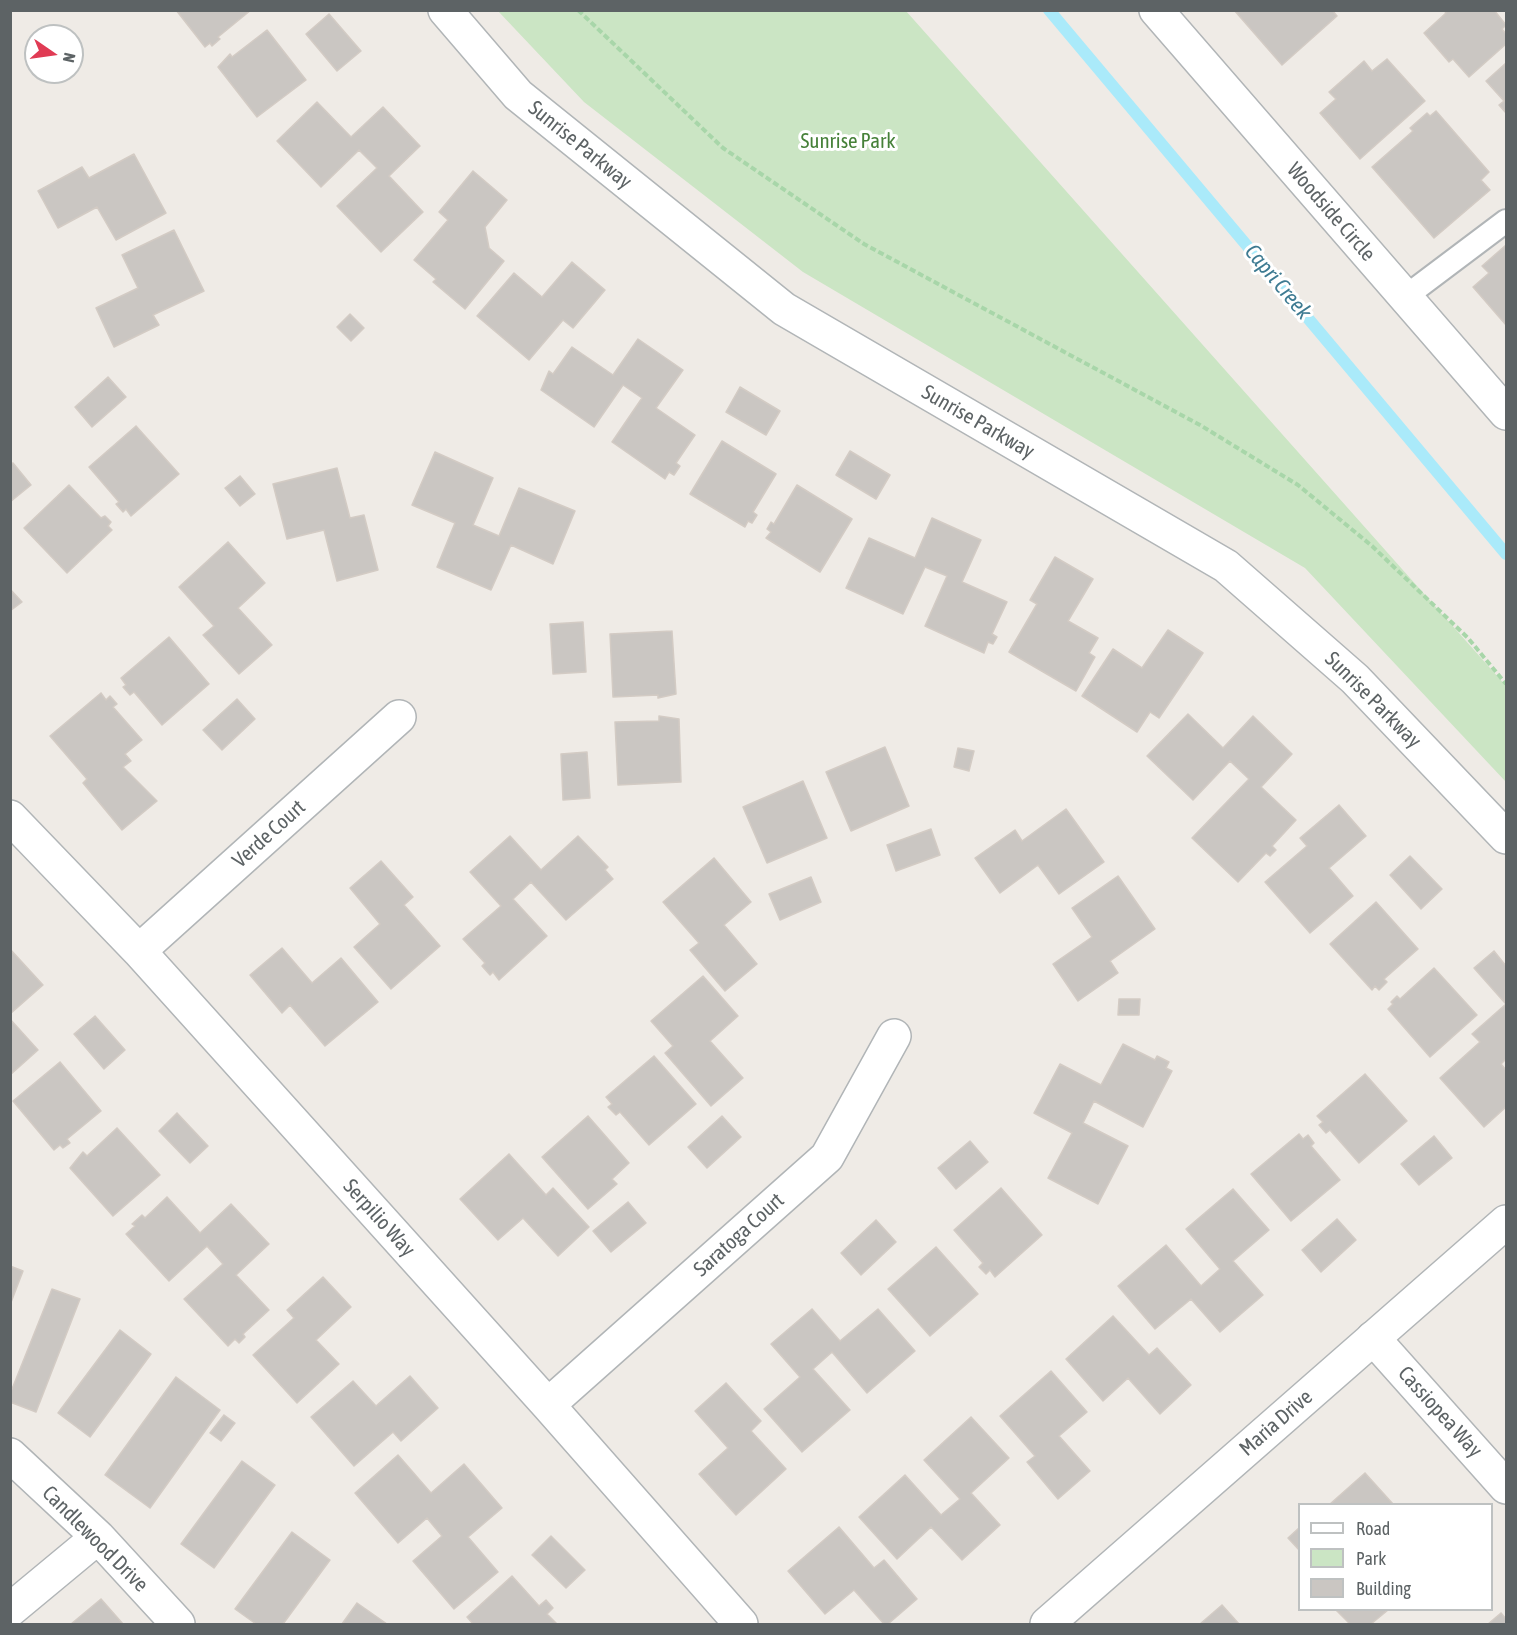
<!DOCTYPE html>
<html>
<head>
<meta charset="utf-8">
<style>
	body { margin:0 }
	#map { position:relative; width:1517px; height:1635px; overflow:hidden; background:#efebe6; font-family:"Asap Condensed",sans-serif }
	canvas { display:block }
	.frame { position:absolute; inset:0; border:12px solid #5d6365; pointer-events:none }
	.legend { position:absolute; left:1298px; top:1503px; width:195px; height:108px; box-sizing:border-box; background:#fff; border:2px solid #bec1c1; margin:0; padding:8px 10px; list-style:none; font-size:18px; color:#5d6365 }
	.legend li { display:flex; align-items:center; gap:12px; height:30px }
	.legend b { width:30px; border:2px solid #bec1c1 }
	.north { position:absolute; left:24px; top:24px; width:60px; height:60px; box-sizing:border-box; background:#fff; border:2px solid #bec1c1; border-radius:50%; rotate:103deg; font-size:16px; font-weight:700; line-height:24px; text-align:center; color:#5d6365 }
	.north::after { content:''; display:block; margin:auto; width:21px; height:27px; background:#e03b54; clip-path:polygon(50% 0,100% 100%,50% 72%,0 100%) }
</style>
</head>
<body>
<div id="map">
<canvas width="1517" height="1635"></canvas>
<div class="frame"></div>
<ul class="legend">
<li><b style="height:8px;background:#fff"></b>Road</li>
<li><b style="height:16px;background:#cbe5c4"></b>Park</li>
<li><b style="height:16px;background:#cac6c2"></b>Building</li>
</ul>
<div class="north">N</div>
</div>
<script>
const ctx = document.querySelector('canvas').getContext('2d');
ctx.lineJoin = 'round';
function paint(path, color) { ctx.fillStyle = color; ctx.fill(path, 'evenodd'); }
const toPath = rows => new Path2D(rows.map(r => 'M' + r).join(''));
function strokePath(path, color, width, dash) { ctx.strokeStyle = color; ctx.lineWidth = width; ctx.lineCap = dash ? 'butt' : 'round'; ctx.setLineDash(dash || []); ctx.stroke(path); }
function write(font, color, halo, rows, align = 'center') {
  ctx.font = font + ' "Asap Condensed",sans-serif'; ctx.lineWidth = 6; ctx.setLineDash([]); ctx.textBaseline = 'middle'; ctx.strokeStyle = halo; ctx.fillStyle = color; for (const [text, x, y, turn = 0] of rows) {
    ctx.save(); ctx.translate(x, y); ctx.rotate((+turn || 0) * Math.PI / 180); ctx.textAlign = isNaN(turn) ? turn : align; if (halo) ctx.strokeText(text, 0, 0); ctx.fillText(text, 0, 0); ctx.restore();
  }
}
paint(toPath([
	[498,11,906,11,1506,686,1506,782,1305,568,803,272,584,102]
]), '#cbe5c4');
strokePath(toPath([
	[1049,10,1506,554]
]), '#aaeafa', 12);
const building = toPath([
	[176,10,251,10,218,37,220,39,212,46,210,43,205,47,176,10],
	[1234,10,1332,10,1337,16,1282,65,1234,10],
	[1444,10,1494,10,1506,25,1502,29,1506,34,1506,44,1469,77,1453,59,1449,62,1424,33,1446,13,1444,10],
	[329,14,361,51,337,71,306,34,329,14],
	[267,30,306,80,257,117,218,67,230,54,232,57,267,30],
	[1387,59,1425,101,1360,159,1320,113,1336,99,1329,92,1364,61,1372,71,1387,59],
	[1506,63,1506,113,1499,105,1504,101,1486,81,1506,63],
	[317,102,351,137,383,107,420,146,389,176,423,212,381,252,337,206,377,168,359,150,321,187,277,141,317,102],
	[1436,111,1489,172,1481,180,1490,190,1434,238,1372,167,1413,131,1410,128,1427,113,1430,116,1436,111],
	[134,154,166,213,116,240,97,207,58,228,38,191,82,167,89,178,134,154],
	[473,171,507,200,485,227,489,248,504,261,465,309,433,282,436,279,414,260,448,220,439,212,473,171],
	[174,230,204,291,153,315,159,325,114,347,96,308,138,288,122,255,174,230],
	[1506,245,1506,325,1473,287,1489,273,1482,266,1506,245],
	[572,262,605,290,573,328,563,320,529,360,477,316,514,273,542,297,572,262],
	[350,314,364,328,351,341,337,327,350,314],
	[638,339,683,370,656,408,695,435,676,463,680,466,674,475,669,472,665,479,612,442,642,398,623,385,594,427,541,390,549,371,553,374,572,347,613,375,638,339],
	[108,377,126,397,92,427,75,407,108,377],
	[740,387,780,411,766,435,726,412,740,387],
	[136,426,179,474,131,516,126,509,123,512,116,504,119,502,89,467,136,426],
	[722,441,776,474,753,512,757,515,752,523,748,521,745,527,690,494,722,441],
	[850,451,890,475,876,499,836,475,850,451],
	[435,452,493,478,473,525,499,536,519,488,575,511,553,564,511,545,491,590,437,567,455,523,412,505,435,452],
	[13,463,31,485,10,502,10,464,13,463],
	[337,468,350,518,364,515,378,570,337,581,324,530,287,539,273,484,337,468],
	[240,476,255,494,240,506,225,488,240,476],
	[69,485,101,518,105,516,111,522,108,526,112,530,67,573,24,528,69,485],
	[797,485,852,519,820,572,766,538,771,532,767,529,771,522,774,524,797,485],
	[932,518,981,540,962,582,1007,602,992,634,997,637,993,644,988,642,984,653,925,626,947,576,925,567,903,614,846,588,869,538,915,558,932,518],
	[228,542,265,583,238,608,272,645,239,674,203,635,214,626,179,587,228,542],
	[1055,557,1093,579,1068,621,1098,638,1089,653,1095,657,1076,691,1009,652,1037,604,1030,600,1055,557],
	[10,589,22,602,10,611,10,589],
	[583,622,586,672,553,674,550,624,583,622],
	[1168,630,1203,653,1159,718,1150,712,1137,732,1082,696,1113,649,1142,668,1168,630],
	[672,631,676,694,658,698,658,695,613,697,610,634,672,631],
	[169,637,209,684,162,725,134,692,130,695,123,687,126,685,121,678,169,637],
	[101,693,106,700,110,696,117,704,113,707,142,740,125,754,131,761,123,767,157,801,122,830,83,783,87,779,50,736,101,693],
	[237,699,255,719,222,750,203,730,237,699],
	[1188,714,1223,748,1253,716,1292,754,1261,787,1296,820,1272,846,1276,850,1270,856,1266,853,1238,882,1192,838,1249,779,1230,761,1193,800,1147,756,1188,714],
	[659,716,679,719,681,782,618,785,615,722,659,721,659,716],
	[885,747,909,806,851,831,826,772,885,747],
	[958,748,974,751,969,771,954,767,958,748],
	[587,752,590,798,563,800,561,754,587,752],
	[803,781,827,838,767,863,743,807,803,781],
	[1339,805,1366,836,1329,868,1353,896,1310,933,1265,882,1307,846,1300,838,1339,805],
	[1066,809,1104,862,1059,894,1038,865,1000,893,975,858,1015,830,1022,841,1066,809],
	[931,829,940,855,896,871,887,845,931,829],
	[510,836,541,870,578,836,608,867,605,870,613,879,566,920,531,882,513,899,547,936,499,980,493,972,490,975,482,966,485,963,463,939,501,906,470,872,510,836],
	[1410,856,1442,889,1421,909,1390,875,1410,856],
	[714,858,751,902,724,925,757,964,725,991,690,950,699,943,663,902,714,858],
	[381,861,413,897,404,905,440,946,391,989,354,947,380,924,350,888,381,861],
	[1118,876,1155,929,1110,961,1118,973,1078,1001,1053,964,1092,937,1072,908,1118,876],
	[811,877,821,902,780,920,769,894,811,877],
	[1376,902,1418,949,1384,979,1387,982,1379,990,1375,986,1372,990,1330,944,1376,902],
	[282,948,312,983,341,958,378,1002,325,1046,290,1005,282,1013,250,975,282,948],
	[10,949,43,985,10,1014,10,949],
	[1494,951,1506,966,1505,1003,1474,968,1494,951],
	[1434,968,1477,1015,1430,1057,1388,1009,1393,1004,1391,1002,1397,996,1400,999,1434,968],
	[703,976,738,1016,710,1041,743,1078,711,1106,665,1053,673,1046,651,1021,703,976],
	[1119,999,1140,999,1139,1015,1118,1015,1119,999],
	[1506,1004,1506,1059,1501,1064,1506,1070,1506,1107,1484,1127,1440,1078,1480,1042,1472,1034,1506,1004],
	[95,1016,125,1050,104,1069,74,1034,95,1016],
	[10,1019,38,1050,10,1075,10,1019],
	[1123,1044,1155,1060,1157,1056,1169,1062,1166,1068,1172,1071,1143,1127,1094,1101,1083,1123,1128,1146,1098,1204,1048,1178,1072,1133,1034,1113,1060,1064,1101,1085,1123,1044],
	[654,1056,696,1104,649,1145,620,1112,616,1115,608,1107,612,1104,606,1097,654,1056],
	[60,1062,101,1111,67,1139,70,1143,63,1148,60,1145,54,1150,13,1101,60,1062],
	[1365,1074,1407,1121,1359,1163,1330,1130,1326,1133,1319,1125,1323,1122,1317,1116,1365,1074],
	[177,1113,208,1146,190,1163,159,1131,177,1113],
	[588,1116,629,1163,612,1179,617,1184,588,1209,542,1157,588,1116],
	[722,1116,741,1137,707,1168,688,1147,722,1116],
	[117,1128,160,1175,113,1216,70,1168,83,1152,87,1156,117,1128],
	[1299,1134,1303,1139,1308,1135,1314,1143,1311,1146,1340,1180,1291,1221,1251,1174,1299,1134],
	[1434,1136,1452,1158,1419,1185,1401,1164,1434,1136],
	[970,1141,988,1162,956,1189,938,1168,970,1141],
	[509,1154,546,1195,553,1188,589,1227,558,1256,523,1218,498,1240,460,1199,509,1154],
	[1001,1188,1042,1235,995,1277,990,1270,986,1274,979,1267,983,1263,954,1230,1001,1188],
	[1233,1189,1269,1230,1233,1261,1263,1295,1220,1332,1191,1299,1155,1329,1118,1286,1166,1245,1201,1286,1220,1269,1186,1229,1233,1189],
	[167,1197,200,1233,231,1204,269,1244,236,1275,269,1310,243,1334,245,1337,239,1343,235,1339,228,1346,184,1299,223,1264,207,1246,169,1281,126,1234,135,1226,132,1224,142,1215,145,1218,167,1197],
	[628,1202,646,1223,611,1252,593,1231,628,1202],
	[1337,1219,1356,1240,1321,1272,1302,1250,1337,1219],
	[876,1220,896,1242,861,1275,841,1253,876,1220],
	[936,1247,978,1294,930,1336,888,1289,936,1247],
	[10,1266,23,1271,10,1305,10,1266],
	[323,1277,351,1307,316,1340,339,1364,297,1403,253,1355,294,1318,287,1310,323,1277],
	[52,1289,80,1299,36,1412,10,1402,10,1394,52,1289],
	[812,1309,840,1341,878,1309,915,1351,867,1393,832,1352,813,1369,850,1410,802,1452,764,1409,800,1377,771,1344,812,1309],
	[1113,1316,1149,1355,1157,1348,1191,1385,1160,1414,1128,1378,1103,1401,1066,1359,1113,1316],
	[120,1330,151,1354,90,1437,58,1413,120,1330],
	[1051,1371,1087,1412,1059,1436,1090,1471,1058,1499,1027,1462,1035,1456,1000,1416,1051,1371],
	[410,1376,438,1408,401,1441,393,1432,354,1466,311,1417,353,1381,376,1406,410,1376],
	[176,1377,220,1410,150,1508,105,1475,176,1377],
	[726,1383,761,1421,751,1431,786,1469,736,1515,699,1474,728,1448,695,1411,726,1383],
	[224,1415,235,1423,221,1441,210,1433,224,1415],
	[971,1417,1009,1458,971,1493,1000,1525,962,1560,931,1527,897,1559,859,1517,905,1475,941,1515,960,1499,924,1460,971,1417],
	[398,1455,431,1493,464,1464,502,1508,468,1537,498,1572,454,1609,413,1561,442,1536,427,1518,398,1543,355,1493,398,1455],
	[242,1461,275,1485,214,1568,181,1544,242,1461],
	[1365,1473,1393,1504,1330,1504,1365,1473],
	[839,1527,874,1568,884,1560,917,1599,888,1624,884,1624,854,1590,825,1614,788,1571,839,1527],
	[1300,1527,1300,1551,1288,1538,1300,1527],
	[292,1532,330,1560,283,1624,256,1624,235,1609,292,1532],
	[551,1536,585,1570,566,1588,532,1555,551,1536],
	[512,1576,539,1606,546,1600,553,1608,547,1614,557,1624,473,1624,467,1617,512,1576],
	[101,1599,123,1624,71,1624,101,1599],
	[357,1603,387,1624,342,1624,357,1603],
	[1222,1605,1239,1624,1200,1624,1222,1605],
	[1336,1610,1388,1610,1371,1624,1350,1624,1336,1610],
	[1501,1613,1506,1619,1506,1624,1488,1624,1501,1613]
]);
paint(building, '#cac6c2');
strokePath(building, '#d3cbc4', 1.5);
const service = toPath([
	[1405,297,1506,221]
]);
const minor = toPath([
	[445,10,518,95,784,309,1226,566,1355,679,1506,837],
	[1156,10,1506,413],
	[10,817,139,951,548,1405,741,1624],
	[139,951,399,717],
	[1373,1338,1506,1487],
	[548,1405,827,1157,894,1036],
	[10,1455,98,1537,178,1624],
	[10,1610,98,1537]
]);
const tertiary = toPath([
	[1047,1624,1506,1222]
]);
strokePath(service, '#b1b5b7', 26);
strokePath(minor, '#b1b5b7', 36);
strokePath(tertiary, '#b1b5b7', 36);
strokePath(toPath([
	[578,10,723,148,864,244,1200,425,1298,485,1372,546,1468,638,1506,684]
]), '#a8d6a9', 4, [6, 3]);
strokePath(service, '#fff', 22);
strokePath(minor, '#fff', 33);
strokePath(tertiary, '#fff', 33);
write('21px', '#468139', '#fff', [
	["Sunrise Park",848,141]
]);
write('21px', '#5d6365', '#fff', [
	["Sunrise Parkway",580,145,39],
	["Woodside Circle",1331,212,49],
	["Sunrise Parkway",978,422,30],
	["Sunrise Parkway",1373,700,45],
	["Verde Court",269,834,-42],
	["Serpilio Way",379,1218,48],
	["Saratoga Court",739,1235,-42],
	["Cassiopea Way",1440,1412,48],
	["Maria Drive",1276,1423,-41],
	["Candlewood Drive",95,1539,45]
]);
write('italic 22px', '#3e7b92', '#fff', [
	["Capri Creek",1278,282,50]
]);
</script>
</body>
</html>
